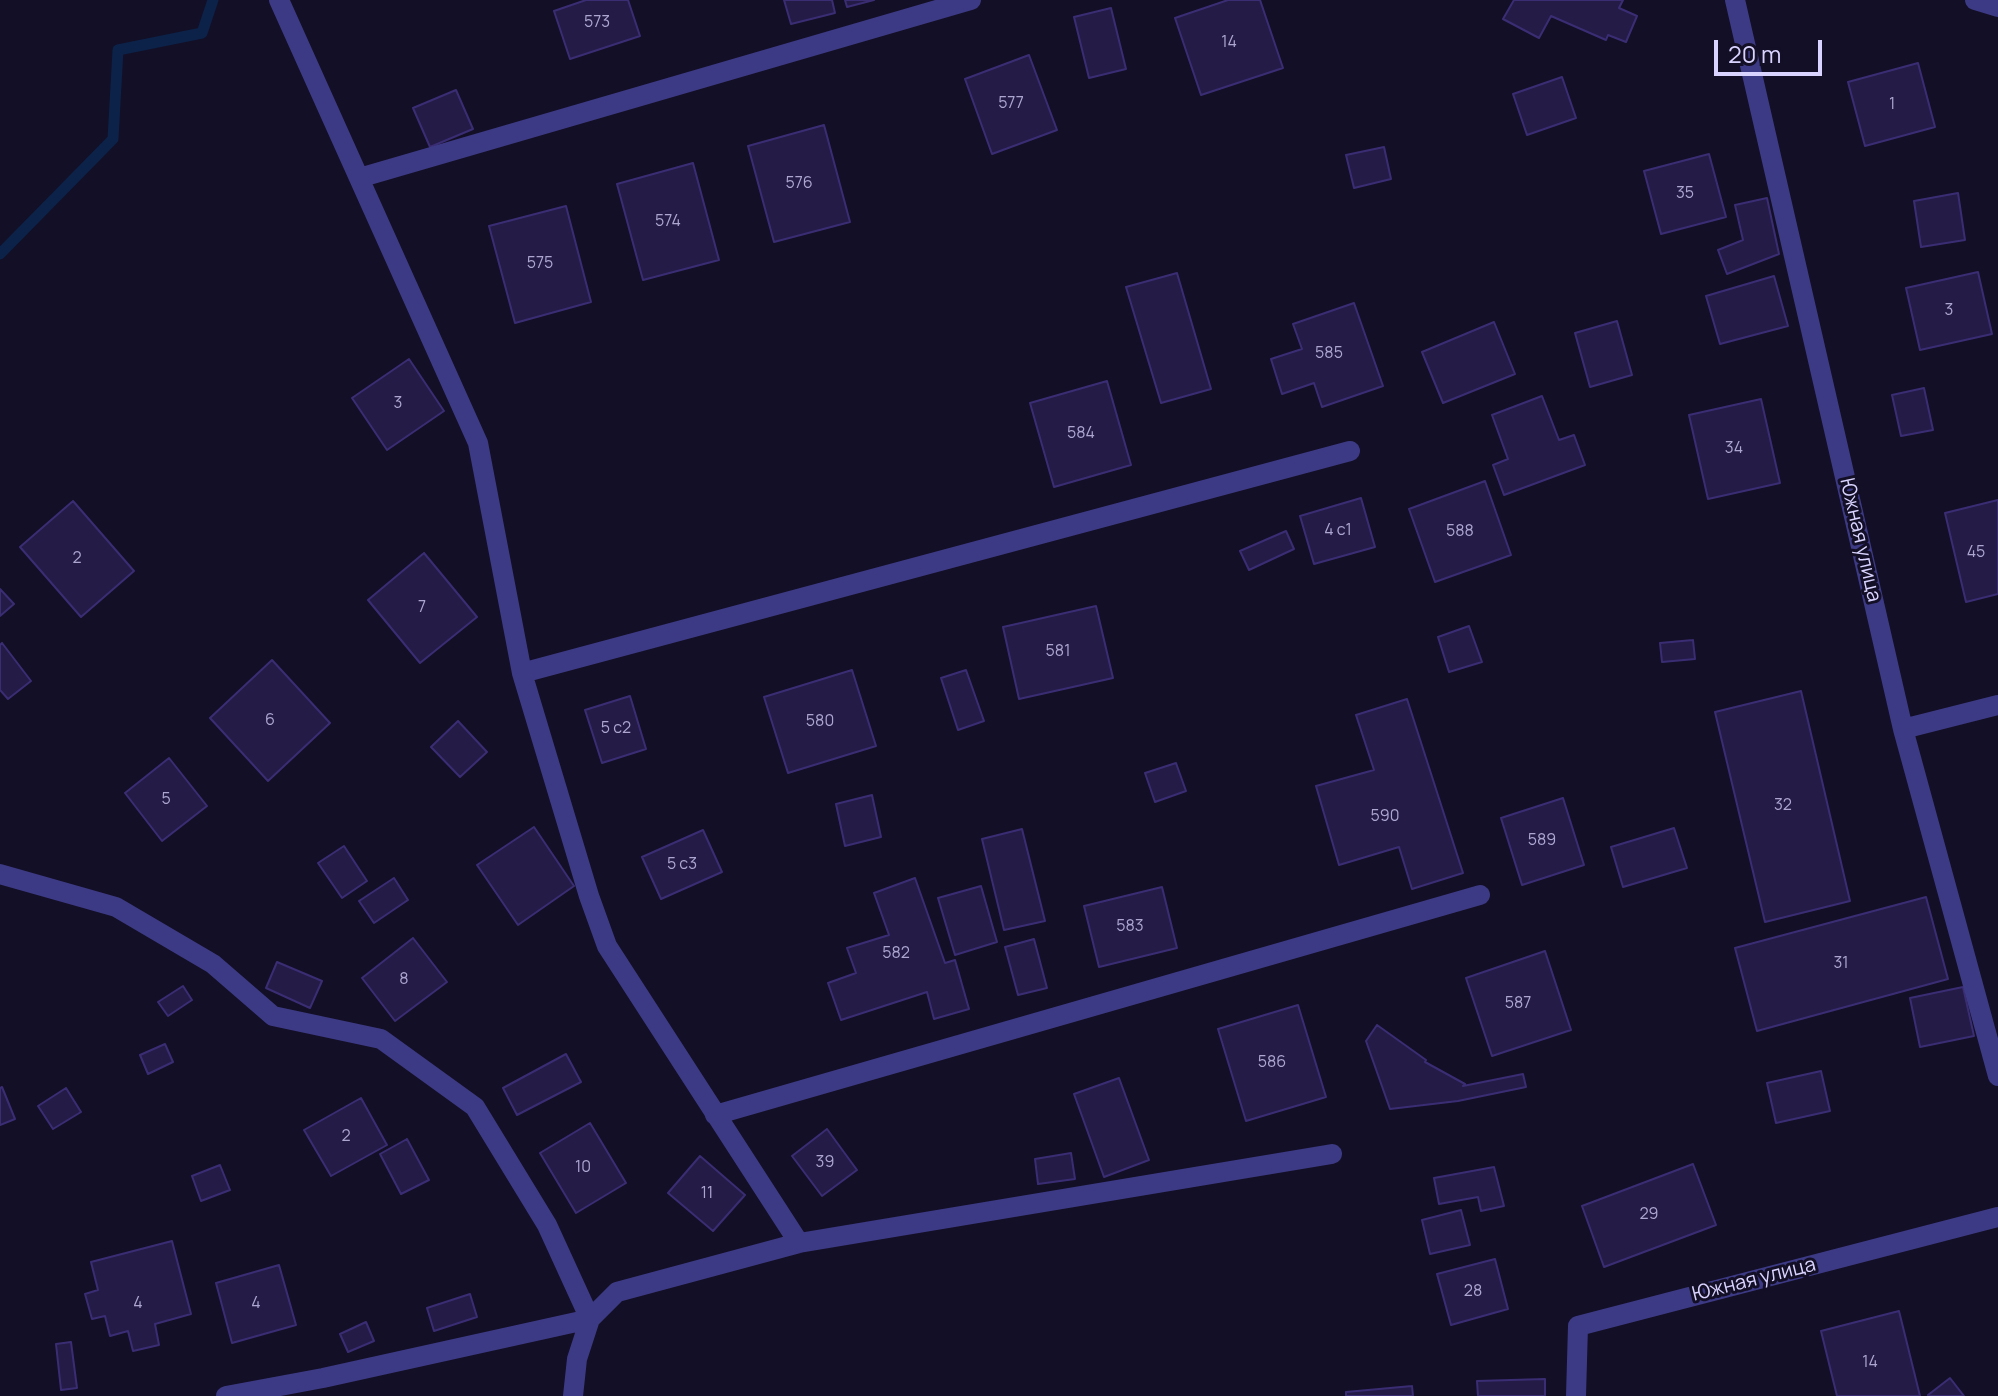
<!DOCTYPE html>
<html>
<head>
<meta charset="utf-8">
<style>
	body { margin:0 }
	#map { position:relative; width:1998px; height:1396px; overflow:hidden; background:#130f26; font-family:Manrope,sans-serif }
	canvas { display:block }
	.scale { position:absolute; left:1714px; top:40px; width:108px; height:36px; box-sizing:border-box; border:4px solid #d9d4ff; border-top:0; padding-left:10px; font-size:24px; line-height:28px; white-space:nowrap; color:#d9d4ff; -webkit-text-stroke:6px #130f26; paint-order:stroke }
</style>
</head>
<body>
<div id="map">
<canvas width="1998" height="1396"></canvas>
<div class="scale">20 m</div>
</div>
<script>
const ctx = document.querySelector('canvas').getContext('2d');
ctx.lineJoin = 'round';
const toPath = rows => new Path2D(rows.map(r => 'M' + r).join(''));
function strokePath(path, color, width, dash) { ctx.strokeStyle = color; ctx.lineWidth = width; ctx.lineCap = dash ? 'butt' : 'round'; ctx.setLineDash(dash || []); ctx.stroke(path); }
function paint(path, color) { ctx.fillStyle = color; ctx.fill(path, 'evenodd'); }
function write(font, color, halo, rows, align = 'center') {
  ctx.font = font + ' Manrope,sans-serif'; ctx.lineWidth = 6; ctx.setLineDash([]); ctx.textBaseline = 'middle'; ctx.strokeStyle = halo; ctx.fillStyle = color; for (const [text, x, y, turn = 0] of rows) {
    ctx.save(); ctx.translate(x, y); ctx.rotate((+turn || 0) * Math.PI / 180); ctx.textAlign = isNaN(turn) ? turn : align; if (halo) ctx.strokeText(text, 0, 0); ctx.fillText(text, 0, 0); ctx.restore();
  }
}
strokePath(toPath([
	[0,254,113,139,118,50,202,33,213,0]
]), '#0c2248', 11);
const building = toPath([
	[586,0,628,0,640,36,570,59,554,11,586,0],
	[784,0,832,0,835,13,791,24,784,0],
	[845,0,874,0,847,7,845,0],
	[1228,0,1260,0,1283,68,1201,95,1175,18,1228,0],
	[1514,0,1623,0,1619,8,1637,16,1626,42,1608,35,1606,40,1551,16,1539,38,1503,19,1514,0],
	[1111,8,1126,69,1089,78,1074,17,1111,8],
	[1029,55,1057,130,992,154,965,79,1029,55],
	[1918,63,1935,127,1865,146,1848,82,1918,63],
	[1562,77,1576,118,1527,135,1513,94,1562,77],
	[456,90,473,129,430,147,413,108,456,90],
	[824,125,850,222,774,242,748,146,824,125],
	[1384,147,1391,179,1354,188,1346,155,1384,147],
	[1709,154,1726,217,1661,234,1644,171,1709,154],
	[693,163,719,260,643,280,617,184,693,163],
	[1958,193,1965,240,1921,247,1914,201,1958,193],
	[1767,198,1779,254,1727,274,1718,250,1743,240,1735,205,1767,198],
	[566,206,591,302,515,323,489,226,566,206],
	[1978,272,1992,334,1920,350,1906,288,1978,272],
	[1177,273,1211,389,1161,403,1126,287,1177,273],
	[1774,276,1788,326,1720,344,1706,296,1774,276],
	[1354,303,1383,386,1322,407,1314,383,1282,394,1271,359,1302,349,1293,324,1354,303],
	[1617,321,1632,375,1590,387,1575,333,1617,321],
	[1494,322,1515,374,1443,403,1422,352,1494,322],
	[409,359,444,411,387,450,352,398,409,359],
	[1107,381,1131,465,1054,487,1030,403,1107,381],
	[1924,388,1933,430,1901,436,1892,395,1924,388],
	[1542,396,1559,440,1574,435,1585,465,1504,495,1493,465,1508,459,1492,415,1542,396],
	[1761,399,1780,483,1708,499,1689,415,1761,399],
	[1485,481,1511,555,1435,582,1409,509,1485,481],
	[1361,498,1375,547,1314,564,1300,516,1361,498],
	[1998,500,1998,594,1966,602,1945,513,1998,500],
	[73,501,134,571,81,617,20,547,73,501],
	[1286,531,1294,549,1249,570,1240,551,1286,531],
	[424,553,477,617,420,663,368,600,424,553],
	[0,589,14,604,0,616,0,589],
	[1096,606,1113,678,1019,699,1003,627,1096,606],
	[1469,626,1482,662,1449,672,1438,637,1469,626],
	[1693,640,1695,659,1662,662,1660,643,1693,640],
	[2,643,31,681,8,699,0,690,0,645,2,643],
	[272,660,330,723,268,781,210,718,272,660],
	[852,670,876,746,788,773,764,697,852,670],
	[966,670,984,721,958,730,941,678,966,670],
	[1801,691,1850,901,1765,922,1715,712,1801,691],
	[630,696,646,749,602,763,585,710,630,696],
	[1407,699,1463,873,1412,889,1399,847,1339,865,1316,786,1374,770,1356,715,1407,699],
	[458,721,487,752,460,777,431,747,458,721],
	[169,758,207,806,162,841,125,793,169,758],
	[1176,763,1186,791,1155,802,1145,773,1176,763],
	[872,795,881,837,845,846,836,804,872,795],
	[1563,798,1584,865,1522,885,1501,818,1563,798],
	[534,827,574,886,518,925,477,865,534,827],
	[1674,828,1687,868,1623,887,1611,847,1674,828],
	[1022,829,1045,921,1004,930,982,839,1022,829],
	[703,830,722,872,661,899,642,857,703,830],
	[344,846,367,881,342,898,318,863,344,846],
	[394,878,408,900,374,923,359,901,394,878],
	[915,878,945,963,955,960,969,1009,934,1019,927,992,841,1020,828,983,856,973,847,948,889,935,874,893,915,878],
	[981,886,997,942,955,955,938,898,981,886],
	[1162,887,1177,948,1099,967,1084,906,1162,887],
	[1926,897,1948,979,1757,1031,1735,948,1926,897],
	[413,938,447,982,395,1021,362,978,413,938],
	[1034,939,1047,988,1018,995,1005,947,1034,939],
	[1545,951,1571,1030,1492,1056,1466,978,1545,951],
	[277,962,322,981,310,1008,266,988,277,962],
	[183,986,192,1000,168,1016,158,1002,183,986],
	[1963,987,1974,1036,1920,1047,1910,998,1963,987],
	[1298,1005,1326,1097,1246,1121,1218,1029,1298,1005],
	[1377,1025,1426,1060,1425,1062,1465,1084,1463,1086,1523,1074,1526,1087,1458,1101,1390,1109,1366,1041,1377,1025],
	[165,1044,173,1062,148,1074,140,1055,165,1044],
	[566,1054,581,1082,517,1115,503,1088,566,1054],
	[1821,1071,1830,1111,1776,1123,1767,1083,1821,1071],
	[1119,1078,1149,1160,1104,1177,1074,1094,1119,1078],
	[2,1087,15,1119,0,1125,0,1088,2,1087],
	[66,1088,81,1112,53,1129,38,1106,66,1088],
	[361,1098,387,1145,331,1176,304,1130,361,1098],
	[590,1123,626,1183,576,1213,540,1153,590,1123],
	[827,1129,857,1170,822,1196,792,1156,827,1129],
	[407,1139,429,1180,401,1194,380,1154,407,1139],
	[1071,1153,1075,1179,1038,1184,1035,1159,1071,1153],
	[700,1156,745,1195,713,1231,668,1193,700,1156],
	[1693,1164,1716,1225,1604,1267,1582,1206,1693,1164],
	[220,1165,230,1190,201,1201,192,1176,220,1165],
	[1494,1167,1504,1206,1481,1211,1478,1197,1439,1204,1434,1178,1494,1167],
	[1461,1210,1470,1245,1430,1254,1422,1220,1461,1210],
	[172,1241,191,1314,155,1324,159,1345,133,1351,128,1331,110,1336,105,1316,92,1319,85,1294,98,1290,91,1262,172,1241],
	[1495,1259,1508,1309,1451,1325,1437,1274,1495,1259],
	[279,1265,296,1325,232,1343,216,1283,279,1265],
	[470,1294,477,1317,434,1331,427,1308,470,1294],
	[1899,1311,1920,1396,1837,1396,1821,1331,1899,1311],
	[366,1322,374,1341,348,1352,340,1334,366,1322],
	[71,1342,77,1388,61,1390,56,1344,71,1342],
	[1950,1378,1964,1396,1928,1396,1928,1395,1950,1378],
	[1545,1379,1545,1396,1478,1396,1477,1381,1545,1379],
	[1412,1386,1413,1396,1346,1396,1346,1392,1412,1386]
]);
paint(building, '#241b47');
strokePath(building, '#3b2d73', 2);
strokePath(toPath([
	[279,0,478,443,522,673,589,896,607,946,799,1243],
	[1735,0,1903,729,1998,1076],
	[1975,0,1998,7],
	[359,178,971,0],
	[522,673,1350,451],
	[1903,729,1998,705],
	[0,874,116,907,213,964,273,1016,381,1039,475,1107,547,1225,590,1319,577,1359,573,1396],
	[715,1115,1480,895],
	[226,1396,323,1378,590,1319,617,1292,799,1243,1332,1154],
	[1576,1396,1578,1326,1998,1217]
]), '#3d3a85', 20);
write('16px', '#aca6d1', null, [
	["573",597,23],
	["14",1229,43],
	["577",1011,104],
	["1",1892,105],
	["576",799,184],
	["35",1685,194],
	["574",668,222],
	["575",540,264],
	["3",1949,311],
	["585",1329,354],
	["3",398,404],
	["584",1081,434],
	["34",1734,449],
	["4 с1",1338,531],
	["588",1460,532],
	["45",1976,553],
	["2",77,559],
	["7",422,608],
	["581",1058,652],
	["6",270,721],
	["580",820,722],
	["5 с2",616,729],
	["5",166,800],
	["32",1783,806],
	["590",1385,817],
	["589",1542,841],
	["5 с3",682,865],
	["583",1130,927],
	["582",896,954],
	["31",1841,964],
	["8",404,980],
	["587",1518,1004],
	["586",1272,1063],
	["2",346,1137],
	["39",825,1163],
	["10",583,1168],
	["11",707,1194],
	["29",1649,1215],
	["28",1473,1292],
	["4",138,1304],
	["4",256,1304],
	["14",1870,1363]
]);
write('20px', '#d9d4ff', '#130f26', [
	["Южная улица",1860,540,77],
	["Южная улица",1754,1280,-14]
]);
</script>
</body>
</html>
